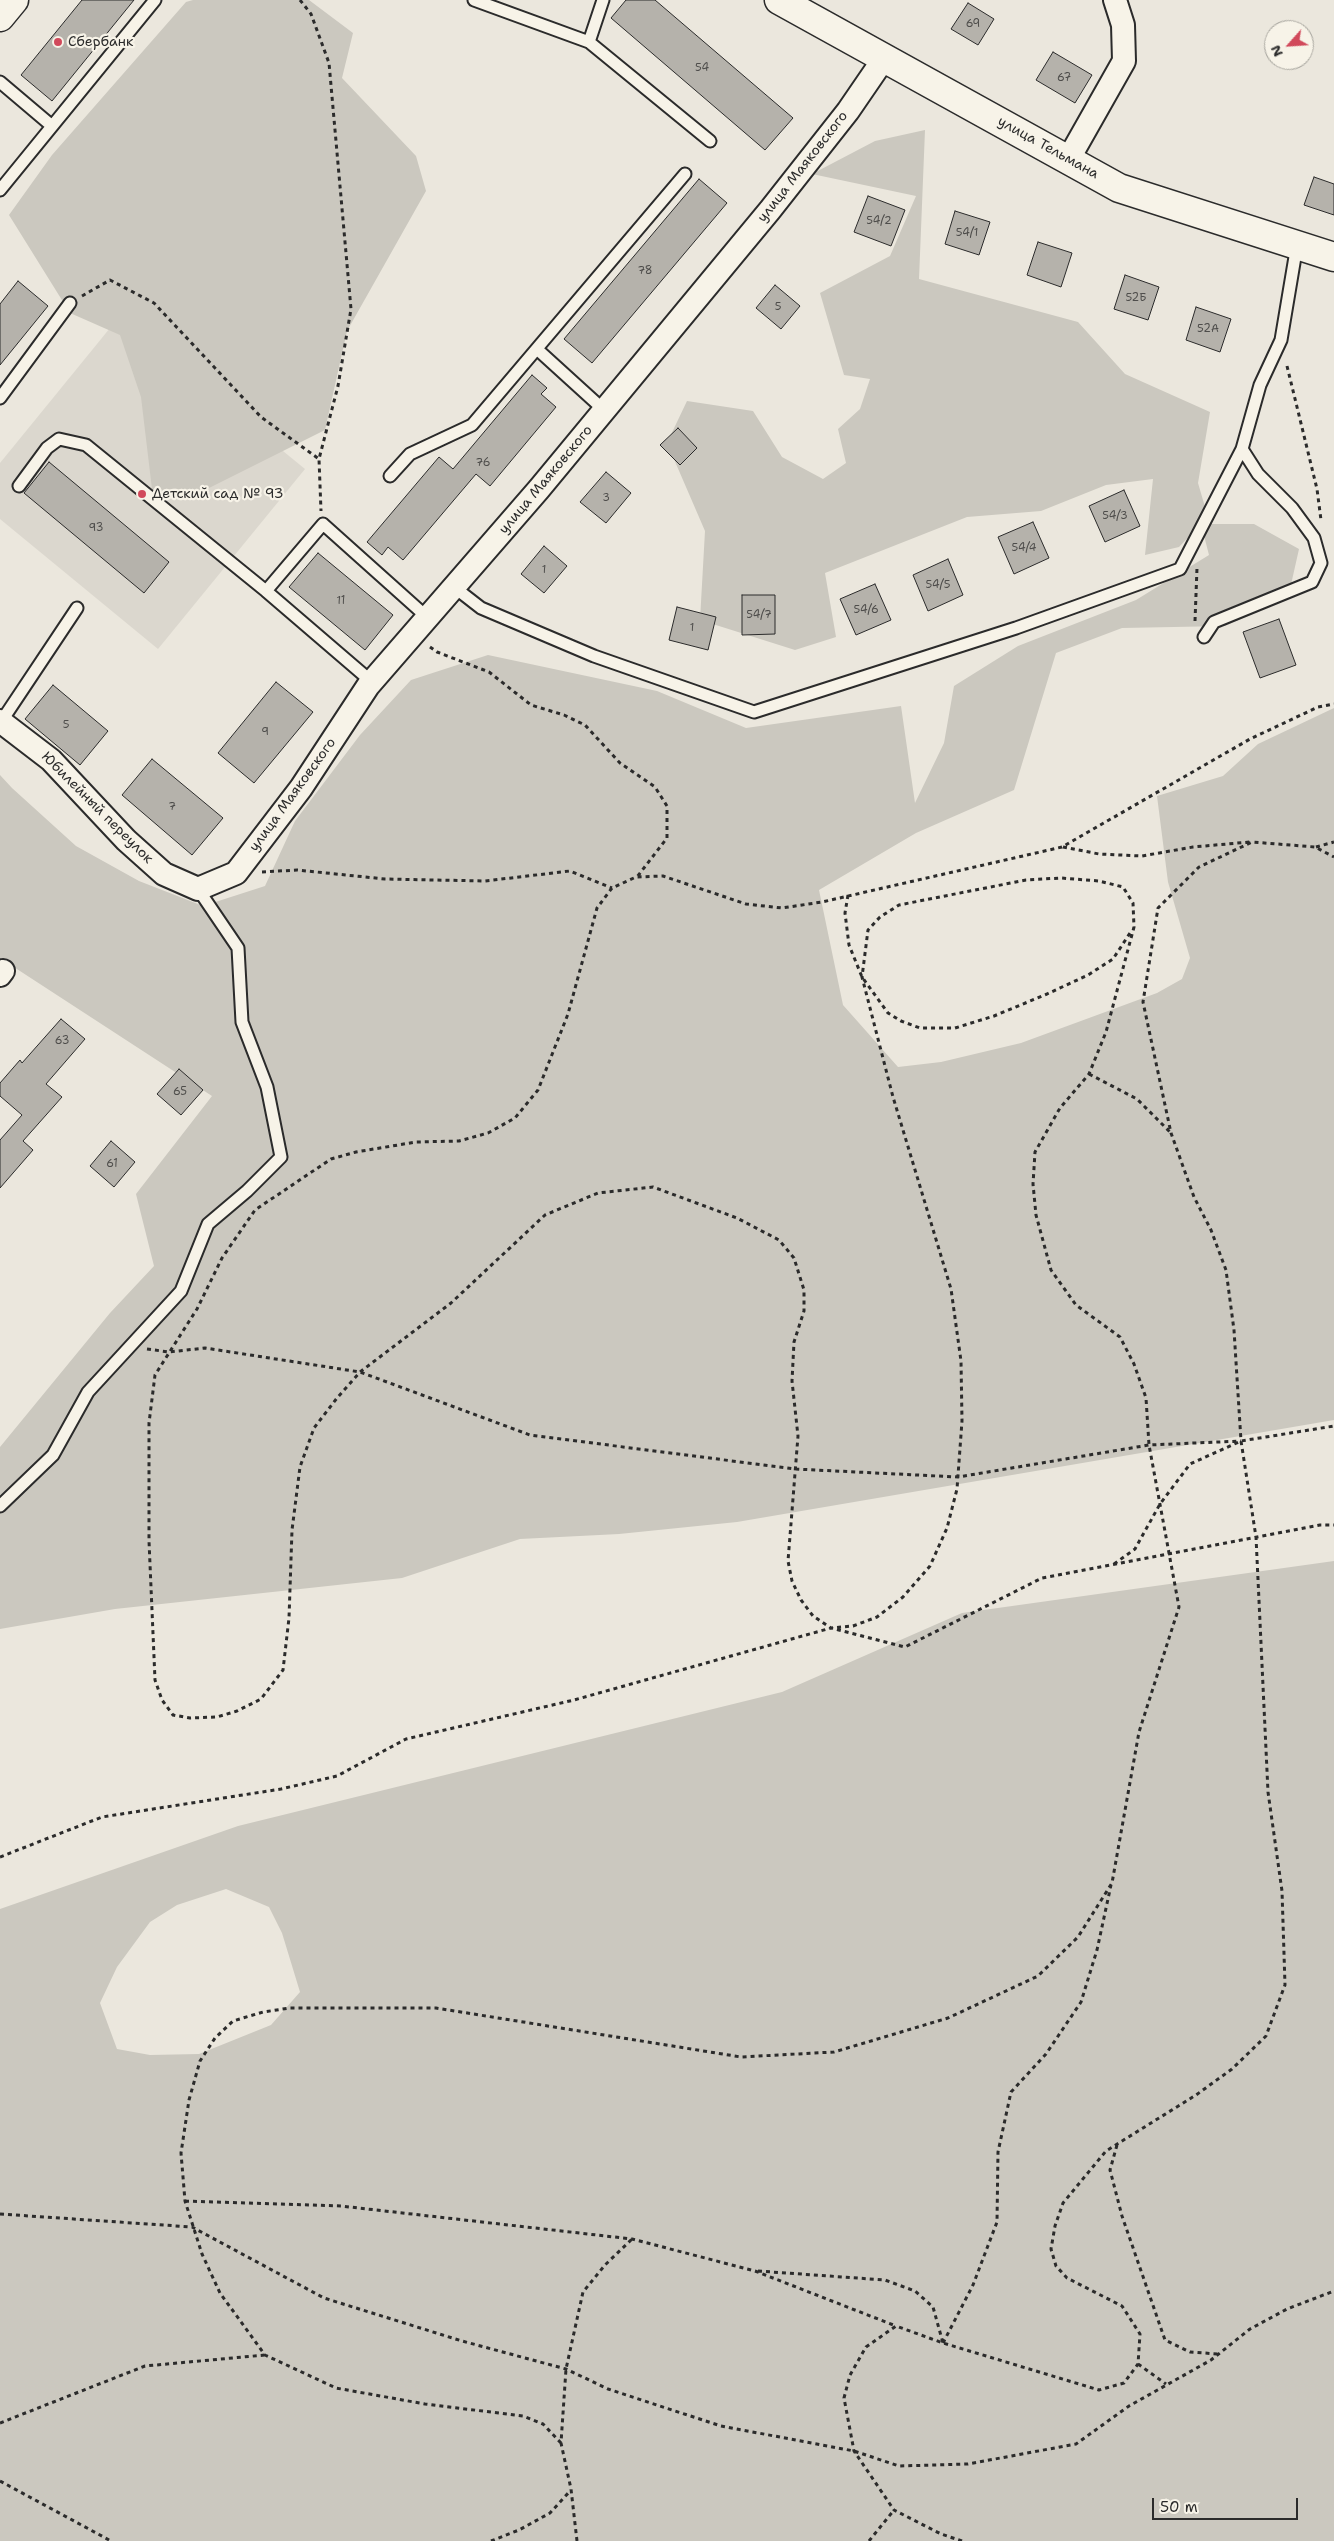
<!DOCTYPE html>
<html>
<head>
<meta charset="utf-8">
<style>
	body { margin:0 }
	#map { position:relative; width:1334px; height:2541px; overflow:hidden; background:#ebe7dd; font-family:"Shantell Sans",sans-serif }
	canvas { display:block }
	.north { position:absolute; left:1264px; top:20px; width:50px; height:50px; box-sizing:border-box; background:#f7f3e8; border:1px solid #a5a39c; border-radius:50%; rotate:244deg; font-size:14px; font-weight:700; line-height:20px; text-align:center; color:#2b2b2b }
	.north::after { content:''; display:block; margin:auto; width:18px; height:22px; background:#d1495b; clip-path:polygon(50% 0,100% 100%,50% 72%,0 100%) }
	.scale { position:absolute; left:1152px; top:2498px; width:146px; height:22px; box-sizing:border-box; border:2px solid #2b2b2b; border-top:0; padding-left:6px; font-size:15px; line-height:18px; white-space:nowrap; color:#2b2b2b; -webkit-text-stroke:4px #f7f3e8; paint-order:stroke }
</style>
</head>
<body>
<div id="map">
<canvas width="1334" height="2541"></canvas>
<div class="north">N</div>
<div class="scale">50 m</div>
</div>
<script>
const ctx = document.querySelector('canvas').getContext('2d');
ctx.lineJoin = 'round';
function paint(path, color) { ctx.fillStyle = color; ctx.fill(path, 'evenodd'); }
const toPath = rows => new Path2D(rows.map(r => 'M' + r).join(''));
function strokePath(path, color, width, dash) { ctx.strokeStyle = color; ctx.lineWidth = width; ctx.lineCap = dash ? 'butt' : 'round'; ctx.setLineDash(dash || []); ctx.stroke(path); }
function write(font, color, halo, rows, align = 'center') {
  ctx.font = font + ' "Shantell Sans",sans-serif'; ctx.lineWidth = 4.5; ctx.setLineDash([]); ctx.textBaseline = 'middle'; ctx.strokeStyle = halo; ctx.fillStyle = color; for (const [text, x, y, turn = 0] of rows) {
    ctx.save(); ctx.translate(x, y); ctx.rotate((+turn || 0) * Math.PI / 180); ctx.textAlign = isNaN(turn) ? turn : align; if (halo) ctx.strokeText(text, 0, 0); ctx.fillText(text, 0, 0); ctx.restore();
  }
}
paint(toPath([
	[119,317,305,469,158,649,0,519,0,463]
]), '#dbd7ce');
paint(toPath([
	[193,0,309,0,353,33,342,78,416,156,426,191,347,331,325,430,185,500,152,489,141,397,120,335,70,313,9,215,52,155,186,2],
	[925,130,919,279,1078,322,1125,374,1210,412,1198,483,1210,524,1254,524,1299,549,1288,598,1225,626,1122,628,1056,653,1014,790,916,833,819,890,843,1005,898,1067,941,1062,1021,1043,1157,993,1182,979,1190,958,1168,882,1157,796,1223,776,1258,744,1334,708,1334,1420,737,1522,619,1534,520,1539,402,1578,115,1609,0,1629,0,1447,110,1313,154,1266,136,1194,212,1096,0,958,0,775,12,788,76,846,139,881,203,906,265,886,295,821,360,735,411,680,488,655,657,691,746,728,901,706,915,803,944,743,954,686,1018,646,1136,600,1209,555,1201,524,1179,547,1145,555,1153,479,1106,485,1041,511,967,517,825,573,836,637,795,650,700,620,705,531,667,443,687,401,753,411,782,457,823,479,846,463,838,429,860,409,870,379,844,375,820,293,890,256,916,196,812,174,875,141],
	[1334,1561,1334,2541,0,2541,0,1909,238,1826,782,1692,962,1613],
	[226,1889,269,1907,282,1933,300,1992,271,2025,199,2054,150,2055,117,2049,100,2003,117,1967,150,1922,177,1905]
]), '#cbc8bf');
const building = toPath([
	[82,0,134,0,52,101,21,75,82,0],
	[626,0,655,0,793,118,765,150,611,18,626,0],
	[968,3,994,19,978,45,951,29,968,3],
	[1053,52,1092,75,1075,103,1036,80,1053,52],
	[1314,177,1334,184,1334,215,1304,205,1314,177],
	[699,179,727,203,592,363,564,339,699,179],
	[868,196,905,210,891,246,854,232,868,196],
	[955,211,990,222,979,255,945,244,955,211],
	[1038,242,1072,253,1061,287,1027,275,1038,242],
	[1125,275,1159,287,1148,320,1114,309,1125,275],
	[18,281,48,306,0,365,0,304,18,281],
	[775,285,800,306,781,329,756,308,775,285],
	[1196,307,1231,319,1220,352,1186,340,1196,307],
	[532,375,547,388,541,394,556,407,490,486,476,474,403,560,388,547,382,555,367,542,439,457,453,469,532,375],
	[678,428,697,448,680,465,660,445,678,428],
	[49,462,169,562,144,593,24,493,49,462],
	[606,472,631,493,606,523,580,502,606,472],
	[1124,490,1140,526,1105,542,1089,506,1124,490],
	[1033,522,1049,558,1014,574,998,537,1033,522],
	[544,546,567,566,544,593,521,574,544,546],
	[318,553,393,615,365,650,289,587,318,553],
	[948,559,963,595,928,611,913,575,948,559],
	[875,584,891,620,856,635,840,599,875,584],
	[742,595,775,595,775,634,742,635,742,595],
	[677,607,716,617,708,650,669,640,677,607],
	[1279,619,1296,665,1260,678,1243,632,1279,619],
	[276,682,313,712,254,783,218,753,276,682],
	[53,685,108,731,80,765,25,719,53,685],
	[152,759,223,818,192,855,122,795,152,759],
	[61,1019,85,1039,46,1084,62,1097,23,1141,33,1150,0,1188,0,1140,22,1115,0,1096,0,1083,20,1060,22,1063,61,1019],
	[179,1069,203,1090,181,1115,157,1094,179,1069],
	[111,1141,135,1162,114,1187,90,1166,111,1141]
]);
paint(building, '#b5b2ab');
strokePath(building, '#2b2b2b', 1);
const service = toPath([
	[474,0,589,42,710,141],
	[589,42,603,0],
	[0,82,52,126],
	[0,190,155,0],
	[538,350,604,410],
	[0,398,70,303],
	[390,476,410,454,472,425,685,174],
	[19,486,47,448,59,439,86,445,266,591,372,682],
	[454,587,481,608,594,656,754,712,1016,628,1180,569,1242,449,1260,385,1281,340,1297,245],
	[266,591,323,524,428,618],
	[1204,637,1214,622,1312,582,1321,563,1314,538,1292,508,1258,474,1242,449],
	[1,722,77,608],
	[0,1506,53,1455,88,1392,181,1291,208,1224,247,1191,281,1157,267,1087,242,1022,238,948,198,889]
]);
const minor = toPath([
	[1068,160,1124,61,1123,25,1115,0],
	[0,721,51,760,126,840,164,874,198,889,236,873,301,788,368,686,539,489,770,210,848,111,885,57],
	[0,975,3,971]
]);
const tertiary = toPath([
	[779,0,1119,188,1334,257],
	[0,17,14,0]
]);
strokePath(service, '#2b2b2b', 15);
strokePath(minor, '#2b2b2b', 26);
strokePath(tertiary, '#2b2b2b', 31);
strokePath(toPath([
	[300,0,311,14,329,63,351,309,338,386,319,459,321,511],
	[82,296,110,280,154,303,261,417,319,459],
	[1287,366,1317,489,1321,520],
	[1195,621,1197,568],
	[430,647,437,652,489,672,531,705,564,715,585,725,620,763,655,787,667,806,667,838,637,877],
	[1063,847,1099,854,1142,856,1193,847,1250,842],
	[1316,847,1334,842],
	[262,872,297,870,385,879,485,881,570,871,612,888],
	[848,895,845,913,849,945,862,977,888,1013,901,1021,920,1028,955,1028,994,1016,1047,994,1088,975,1113,959,1132,930],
	[1089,1074,1137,1099,1171,1133],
	[147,1349,169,1352,205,1348,360,1372,530,1435,795,1469,958,1477,1149,1445,1241,1441],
	[1114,1564,1135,1549,1160,1504,1190,1464,1241,1441,1334,1426],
	[0,1857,102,1817,281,1789,337,1776,406,1739,574,1700,831,1628,905,1647,1042,1578,1320,1525,1334,1525],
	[1117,2145,1110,2170,1122,2216,1165,2340,1190,2352,1218,2354],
	[185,2201,341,2206,632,2239,755,2271,896,2326],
	[0,2214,192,2227,324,2298,462,2341,566,2369,608,2389,721,2426,854,2451,899,2466,968,2464,1076,2444,1129,2406,1211,2360,1250,2329,1287,2309,1334,2291],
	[758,2271,885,2280,915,2291,933,2307,943,2343],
	[943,2343,973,2285,997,2222,998,2152,1011,2092,1046,2054,1081,2002,1097,1950,1111,1885],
	[1138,2364,1166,2384],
	[0,2423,145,2366,265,2355],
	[561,2443,543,2424,523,2416,425,2404,336,2388,265,2355,220,2293,202,2254,185,2201,181,2153,189,2100,200,2061,215,2038,233,2021,263,2012,290,2008,436,2008,741,2057,834,2052,948,2018,1038,1976,1078,1937,1112,1883,1139,1732,1179,1607,1149,1445,1146,1398,1134,1364,1120,1337,1076,1305,1051,1270,1036,1215,1033,1184,1035,1152,1060,1108,1089,1074,1106,1032,1134,927,1133,903,1123,887,1099,881,1061,878,1026,880,899,905,880,917,868,930,862,977,893,1097,951,1289,961,1361,962,1421,957,1489,947,1528,930,1566,903,1597,877,1617,853,1626,831,1628,813,1616,801,1600,792,1581,788,1561,798,1436,792,1381,794,1342,804,1311,804,1290,794,1258,779,1240,737,1218,653,1187,598,1193,545,1215,451,1303,360,1372,337,1398,314,1428,300,1467,292,1530,289,1618,283,1670,261,1699,237,1711,217,1717,190,1718,173,1715,162,1700,155,1680,149,1541,149,1423,155,1375,197,1309,222,1258,255,1210,331,1159,356,1152,416,1142,459,1141,488,1133,515,1118,538,1090,568,1014,597,908,612,888,636,877,663,876,746,904,782,908,822,902,1062,847,1250,739,1318,707,1334,704],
	[0,2481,111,2541],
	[491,2541,519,2530,550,2513,571,2490],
	[577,2541,571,2489,561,2443,566,2369,583,2292,605,2265,632,2239],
	[869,2541,894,2510],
	[962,2541,941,2534,894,2510,854,2451,844,2398,850,2375,866,2347,896,2326,943,2343,1099,2390,1124,2383,1138,2364,1140,2334,1122,2306,1067,2278,1056,2266,1051,2249,1055,2226,1063,2203,1106,2151,1196,2095,1232,2069,1266,2036,1285,1985,1282,1891,1268,1792,1256,1537,1241,1441,1234,1330,1226,1270,1211,1230,1194,1197,1171,1133,1143,1002,1158,908,1199,867,1252,842,1315,847,1334,857]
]), '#2b2b2b', 3, [4, 4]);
strokePath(service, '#f7f3e8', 11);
strokePath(minor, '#f7f3e8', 22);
strokePath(tertiary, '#f7f3e8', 28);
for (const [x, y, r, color] of [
	[58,42,5,"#d1495b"],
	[142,494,5,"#d1495b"]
]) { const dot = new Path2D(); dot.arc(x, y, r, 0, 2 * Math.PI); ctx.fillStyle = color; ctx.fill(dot); strokePath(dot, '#f7f3e8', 2); }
write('11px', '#4e4d4b', null, [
	["69",973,24],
	["54",702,68],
	["67",1064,78],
	["54/2",879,221],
	["54/1",967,233],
	["78",645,271],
	["52Б",1136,298],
	["5",778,307],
	["52А",1208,329],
	["76",483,463],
	["3",606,498],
	["54/3",1115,516],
	["93",96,528],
	["54/4",1024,548],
	["1",544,570],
	["54/5",938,585],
	["11",341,601],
	["54/6",866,610],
	["54/7",759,615],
	["1",692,628],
	["5",66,725],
	["9",265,732],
	["7",172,807],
	["63",62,1041],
	["65",180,1092],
	["61",112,1164]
]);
write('14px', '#2b2b2b', '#f7f3e8', [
	["Сбербанк",68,42],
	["Детский сад № 93",152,494]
], 'left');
write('14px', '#2b2b2b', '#f7f3e8', [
	["улица Тельмана",1048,148,29],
	["улица Маяковского",803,167,-52],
	["улица Маяковского",546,480,-50],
	["улица Маяковского",293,795,-54],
	["Юбилейный переулок",97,808,45]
]);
</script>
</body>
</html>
